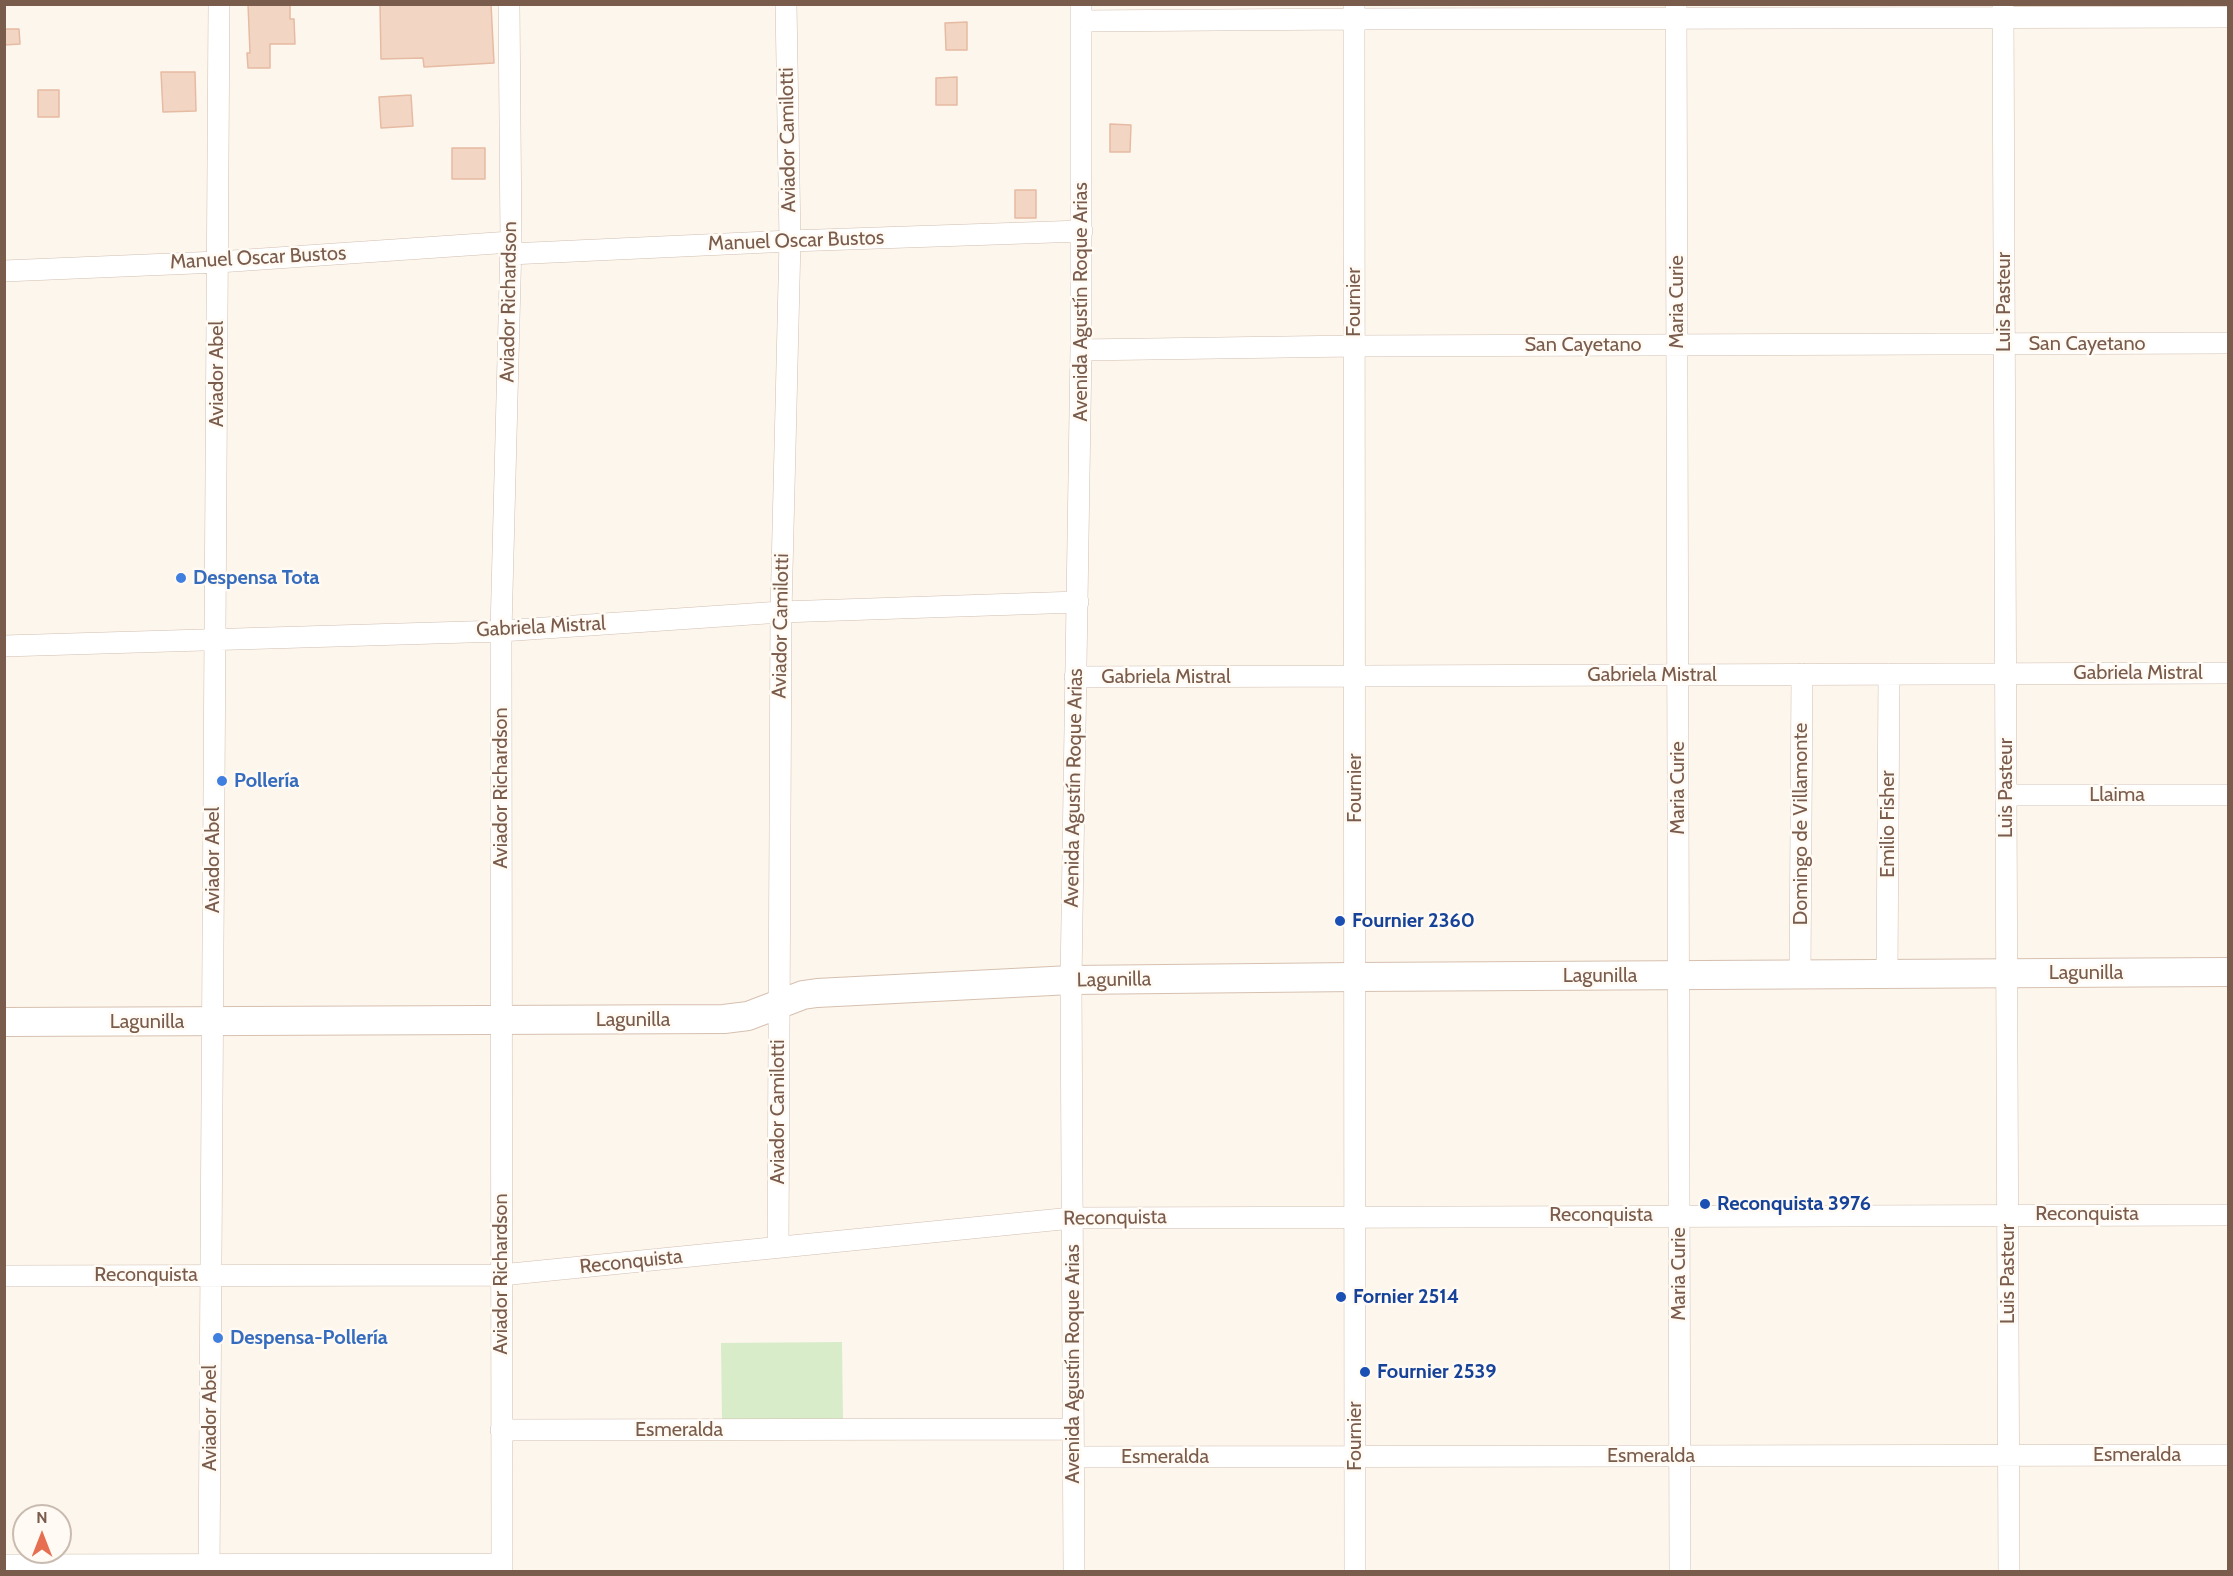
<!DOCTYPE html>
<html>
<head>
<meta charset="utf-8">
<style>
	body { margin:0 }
	#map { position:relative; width:2233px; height:1576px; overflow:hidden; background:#fdf6ec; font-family:Cabin,sans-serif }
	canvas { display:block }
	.frame { position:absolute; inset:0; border:6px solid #7a5c4d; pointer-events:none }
	.north { position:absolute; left:12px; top:1504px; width:60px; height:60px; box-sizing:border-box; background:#fffaf3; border:2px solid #cabbb1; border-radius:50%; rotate:0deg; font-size:16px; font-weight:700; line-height:24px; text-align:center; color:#7a5c4d }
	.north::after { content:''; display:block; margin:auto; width:21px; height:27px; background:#e76f51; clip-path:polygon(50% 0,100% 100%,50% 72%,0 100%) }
</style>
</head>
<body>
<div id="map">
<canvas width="2233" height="1576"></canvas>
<div class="frame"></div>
<div class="north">N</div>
</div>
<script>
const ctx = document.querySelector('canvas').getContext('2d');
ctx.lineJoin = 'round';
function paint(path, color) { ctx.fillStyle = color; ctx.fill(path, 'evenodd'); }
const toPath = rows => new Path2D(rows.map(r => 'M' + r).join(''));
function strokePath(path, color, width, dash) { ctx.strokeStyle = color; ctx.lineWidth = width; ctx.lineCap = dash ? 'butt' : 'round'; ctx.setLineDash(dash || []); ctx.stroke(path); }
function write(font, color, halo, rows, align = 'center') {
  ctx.font = font + ' Cabin,sans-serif'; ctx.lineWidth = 5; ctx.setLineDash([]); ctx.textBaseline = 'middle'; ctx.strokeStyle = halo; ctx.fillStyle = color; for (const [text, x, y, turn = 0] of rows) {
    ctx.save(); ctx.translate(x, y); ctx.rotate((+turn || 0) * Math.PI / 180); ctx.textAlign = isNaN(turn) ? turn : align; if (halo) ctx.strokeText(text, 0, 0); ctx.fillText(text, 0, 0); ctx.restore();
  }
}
paint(toPath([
	[842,1342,843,1420,722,1421,721,1343]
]), '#d8ecc9');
const building = toPath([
	[248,4,290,4,290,19,294,19,295,44,270,44,270,68,248,68,247,53,250,53,248,4],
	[380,4,491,4,494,63,424,67,423,58,381,59,380,4],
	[967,22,967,50,946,50,945,23,967,22],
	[4,29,19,29,20,44,4,45,4,29],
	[161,72,195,72,196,111,163,112,161,72],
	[957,77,957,105,936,105,936,78,957,77],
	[38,90,59,90,59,117,38,117,38,90],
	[411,95,413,126,381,128,379,97,411,95],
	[1110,124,1131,125,1130,152,1110,152,1110,124],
	[452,148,485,148,485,179,452,179,452,148],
	[1015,190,1036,190,1036,218,1015,218,1015,190]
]);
paint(building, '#f3d5c3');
strokePath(building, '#e6bba3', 1.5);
const minor = toPath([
	[1354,4,1355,1572],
	[1676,4,1680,1572],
	[2003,4,2009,1572],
	[1081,21,1354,19,2228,17],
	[510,254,790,241,1082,231],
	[4,271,218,262,511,242],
	[1081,350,1354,346,2228,343],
	[4,646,501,631,781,612,1078,602],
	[1075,677,2228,673],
	[2006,795,2228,795],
	[1887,974,1889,674],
	[1800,975,1802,674],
	[778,1247,781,612,790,241,786,4],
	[4,1276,501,1275,1072,1218,2228,1215],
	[501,1430,1073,1429],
	[1073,1457,2228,1455],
	[4,1565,502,1564],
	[209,1572,219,4],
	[502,1572,501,631,511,242,509,4],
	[1074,1572,1071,980,1081,350,1081,4]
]);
const secondary = toPath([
	[4,1022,724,1019,748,1016,803,995,817,993,1071,980,1355,977,2228,972]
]);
strokePath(minor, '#d1beb0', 22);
strokePath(secondary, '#d6c0b0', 30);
strokePath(minor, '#fff', 21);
strokePath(secondary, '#fff', 28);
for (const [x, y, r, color] of [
	[181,578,6,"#3f7fe0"],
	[222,781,6,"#3f7fe0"],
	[1340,921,6,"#1a4fb4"],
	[1705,1204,6,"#1a4fb4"],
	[1341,1297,6,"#1a4fb4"],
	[218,1338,6,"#3f7fe0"],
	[1365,1372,6,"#1a4fb4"]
]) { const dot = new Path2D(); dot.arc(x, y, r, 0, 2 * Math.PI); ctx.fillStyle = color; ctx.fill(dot); strokePath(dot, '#fffaf3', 2); }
write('20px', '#7a5c4d', '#fffaf3', [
	["Aviador Camilotti",788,140,-91],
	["Manuel Oscar Bustos",796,241,-2],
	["Manuel Oscar Bustos",258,258,-3],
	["Aviador Richardson",509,302,-89],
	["Avenida Agustín Roque Arias",1081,302,-90],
	["Fournier",1354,302,-90],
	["Maria Curie",1677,302,-90],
	["Luis Pasteur",2004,302,-90],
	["San Cayetano",2087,344],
	["San Cayetano",1583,345],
	["Aviador Abel",217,374,-90],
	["Aviador Camilotti",781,626,-89],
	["Gabriela Mistral",541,627,-3],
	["Gabriela Mistral",2138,673],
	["Gabriela Mistral",1652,675],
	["Gabriela Mistral",1166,677],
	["Aviador Richardson",501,788,-90],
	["Avenida Agustín Roque Arias",1074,788,-89],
	["Fournier",1355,788,-90],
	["Maria Curie",1678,788,-90],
	["Luis Pasteur",2006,788,-90],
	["Llaima",2117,795],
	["Domingo de Villamonte",1801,824,-90],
	["Emilio Fisher",1888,824,-90],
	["Aviador Abel",213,860,-90],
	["Lagunilla",2086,973],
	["Lagunilla",1600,976],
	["Lagunilla",1114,980,-1],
	["Lagunilla",633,1020],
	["Lagunilla",147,1022],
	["Aviador Camilotti",778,1112,-90],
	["Reconquista",2087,1214],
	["Reconquista",1601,1215],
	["Reconquista",1115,1218,-1],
	["Reconquista",631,1262,-6],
	["Aviador Richardson",501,1274,-90],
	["Maria Curie",1679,1274,-90],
	["Luis Pasteur",2008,1274,-90],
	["Reconquista",146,1275],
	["Avenida Agustín Roque Arias",1073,1364,-90],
	["Aviador Abel",210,1418,-90],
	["Esmeralda",679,1430],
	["Fournier",1355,1436,-90],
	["Esmeralda",2137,1455],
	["Esmeralda",1651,1456],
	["Esmeralda",1165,1457]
]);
write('bold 20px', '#366cbe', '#fffaf3', [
	["Despensa Tota",193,578],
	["Pollería",234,781],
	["Despensa-Pollería",230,1338]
], 'left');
write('bold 20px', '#164399', '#fffaf3', [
	["Fournier 2360",1352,921],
	["Reconquista 3976",1717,1204],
	["Fornier 2514",1353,1297],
	["Fournier 2539",1377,1372]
], 'left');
</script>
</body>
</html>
